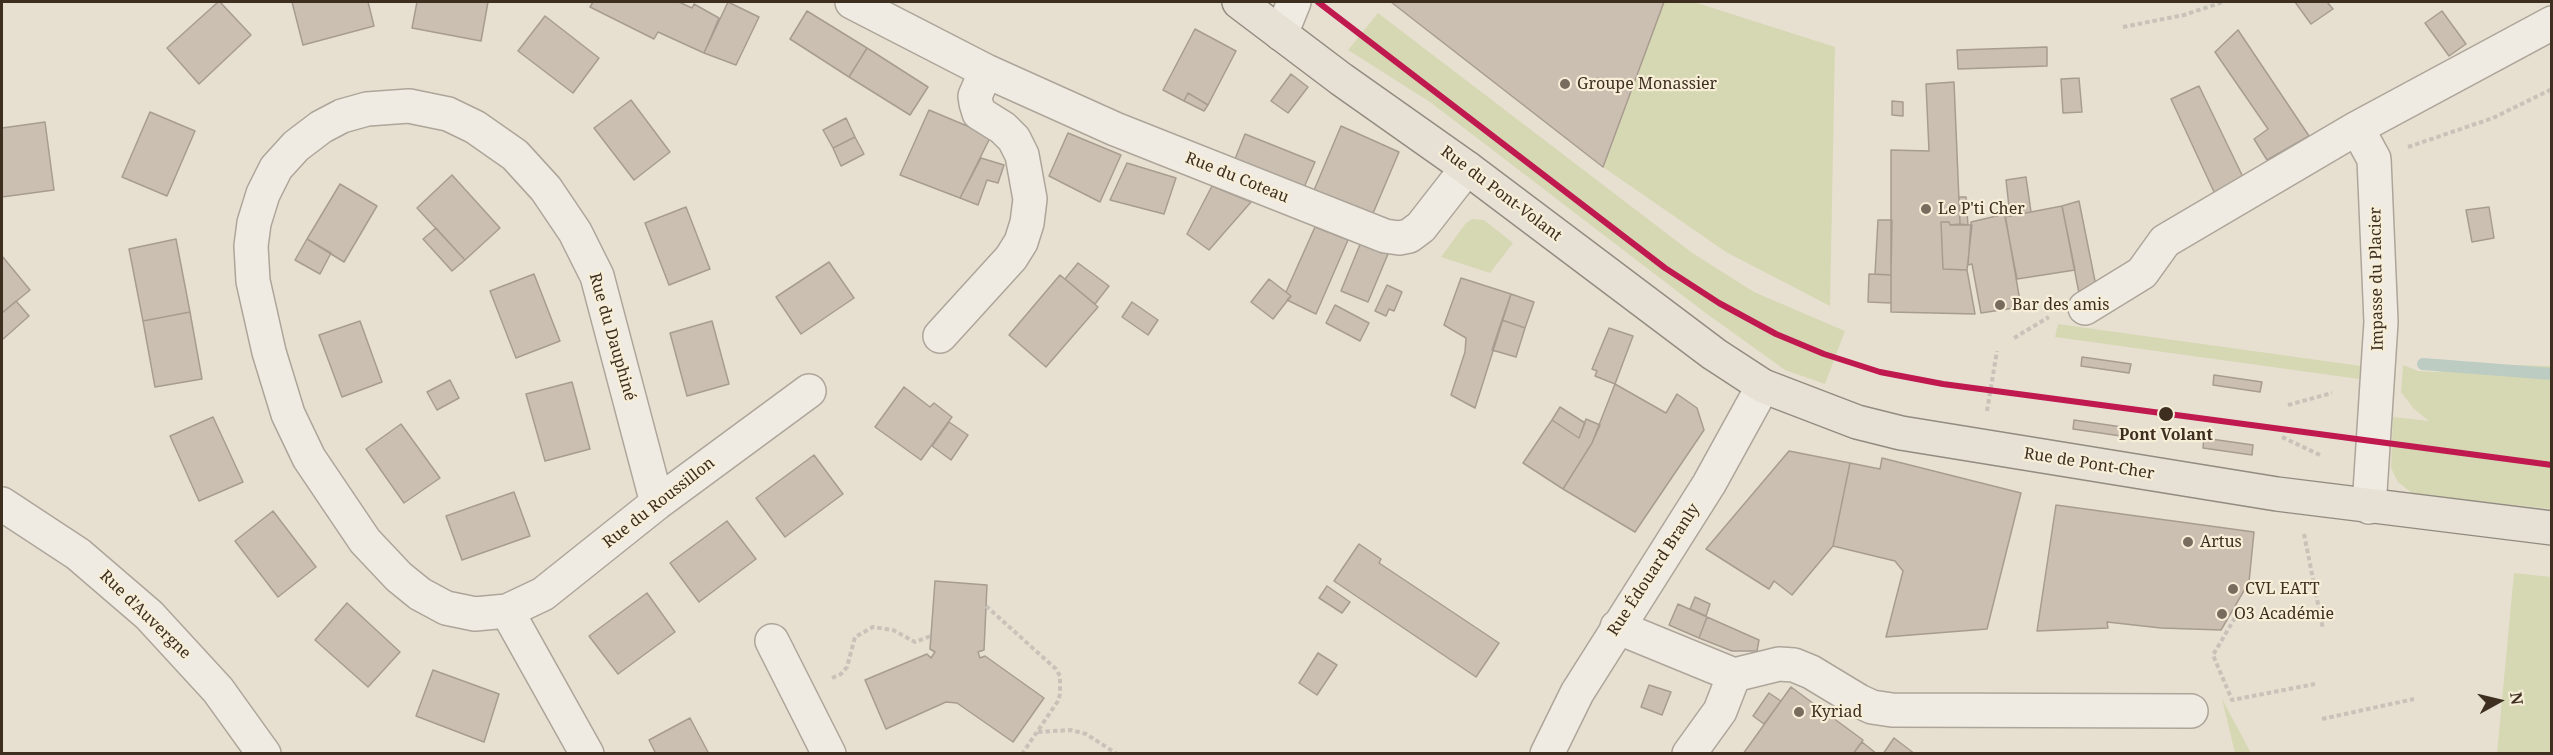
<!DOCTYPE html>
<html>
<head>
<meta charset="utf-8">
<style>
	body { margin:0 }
	#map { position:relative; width:2553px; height:755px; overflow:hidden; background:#e7e0d1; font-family:"Noto Serif",serif }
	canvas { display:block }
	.frame { position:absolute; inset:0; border:3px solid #3d2e20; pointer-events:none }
	.north { position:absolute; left:2469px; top:671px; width:60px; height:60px; -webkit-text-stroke:4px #f7eed8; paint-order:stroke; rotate:82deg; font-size:16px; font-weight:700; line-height:24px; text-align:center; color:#3d2e20 }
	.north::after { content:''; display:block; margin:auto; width:21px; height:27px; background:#3d2e20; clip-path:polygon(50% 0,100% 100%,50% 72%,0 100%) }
</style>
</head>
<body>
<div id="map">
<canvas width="2553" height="755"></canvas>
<div class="frame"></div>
<div class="north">N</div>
</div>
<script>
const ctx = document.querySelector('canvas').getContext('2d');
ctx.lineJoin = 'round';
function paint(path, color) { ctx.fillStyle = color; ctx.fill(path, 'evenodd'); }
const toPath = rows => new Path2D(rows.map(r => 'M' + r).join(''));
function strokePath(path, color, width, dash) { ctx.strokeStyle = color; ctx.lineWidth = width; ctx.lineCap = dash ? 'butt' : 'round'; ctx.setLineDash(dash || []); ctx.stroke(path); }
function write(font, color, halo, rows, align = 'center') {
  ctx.font = font + ' "Noto Serif",serif'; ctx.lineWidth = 4.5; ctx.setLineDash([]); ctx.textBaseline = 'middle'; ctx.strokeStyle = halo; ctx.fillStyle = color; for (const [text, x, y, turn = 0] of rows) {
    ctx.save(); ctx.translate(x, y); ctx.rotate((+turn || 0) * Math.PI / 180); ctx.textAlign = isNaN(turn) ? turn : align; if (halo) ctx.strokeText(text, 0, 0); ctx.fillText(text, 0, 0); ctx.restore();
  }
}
paint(toPath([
	[1664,2,1694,2,1835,47,1830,306,1726,252,1603,167],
	[1378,13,1691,252,1754,292,1845,331,1825,384,1785,370,1703,311,1430,102,1348,50],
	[1472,219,1484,220,1513,243,1490,273,1441,257,1466,223],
	[2058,324,2361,366,2359,379,2055,337],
	[2403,365,2418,371,2433,372,2510,365,2551,366,2551,509,2413,494,2398,482,2391,468,2393,417,2429,421,2414,409,2401,392],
	[2514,573,2551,577,2551,753,2497,753],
	[2222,699,2251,753,2235,753]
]), '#d6d7b3');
strokePath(toPath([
	[2423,364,2552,374]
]), '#bcccc2', 12);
const building = toPath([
	[218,2,220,2,251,35,199,84,167,48,218,2],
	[292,2,368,2,374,26,303,45,292,2],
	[417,2,488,2,481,41,412,28,417,2],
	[593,2,679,2,692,8,694,4,719,18,704,53,658,32,654,39,590,7,593,2],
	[728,2,759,17,736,65,704,53,728,2],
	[1391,2,1664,2,1603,167,1391,2],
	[2295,2,2327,2,2333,9,2311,24,2295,2],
	[807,11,867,48,849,77,790,39,807,11],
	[2442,11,2466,44,2449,56,2425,23,2442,11],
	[545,16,599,58,573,93,518,51,545,16],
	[1195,29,1236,51,1208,105,1188,93,1184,101,1163,90,1195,29],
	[2238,30,2309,136,2267,160,2254,139,2268,129,2215,52,2238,30],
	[2047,47,2047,66,1958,69,1957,50,2047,47],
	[867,48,928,87,910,115,849,77,867,48],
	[1291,74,1308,87,1288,113,1271,101,1291,74],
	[2079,78,2082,112,2063,113,2061,79,2079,78],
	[1954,82,1960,224,1950,225,1949,222,1941,222,1943,269,1967,270,1975,314,1891,312,1891,150,1929,151,1926,84,1954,82],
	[2199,86,2243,177,2215,194,2171,99,2199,86],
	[1188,93,1208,105,1204,111,1184,101,1188,93],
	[631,100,670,152,634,180,594,128,631,100],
	[1892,101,1903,102,1903,116,1892,115,1892,101],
	[929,110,991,136,960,198,900,175,929,110],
	[150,112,195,131,167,196,122,177,150,112],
	[846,118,855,137,833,148,823,130,846,118],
	[45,122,54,190,2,197,2,128,45,122],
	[1341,126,1399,152,1371,218,1312,195,1341,126],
	[1068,133,1121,155,1100,202,1049,176,1068,133],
	[1245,134,1315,162,1302,192,1233,164,1245,134],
	[855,137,864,154,841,166,833,148,855,137],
	[981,158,1004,165,998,183,987,180,978,205,960,198,981,158],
	[1127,163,1176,178,1164,214,1110,200,1127,163],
	[452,175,500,228,465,260,417,208,452,175],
	[2026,177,2031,212,2010,216,2006,180,2026,177],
	[340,184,377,206,344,262,307,239,340,184],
	[1212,186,1251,202,1209,250,1187,234,1212,186],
	[1959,197,1966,197,1968,225,1960,224,1959,197],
	[2079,201,2096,286,2079,293,2062,206,2079,201],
	[2062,206,2075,270,2017,279,2005,217,2062,206],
	[686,207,710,269,669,285,645,223,686,207],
	[2489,207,2494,238,2472,242,2466,210,2489,207],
	[2005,214,2021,307,1981,313,1972,264,1968,265,1971,222,2005,214],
	[1878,220,1892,220,1891,275,1875,274,1878,220],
	[1941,222,1949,222,1950,225,1972,225,1967,270,1943,269,1941,222],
	[1315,227,1348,240,1316,314,1287,300,1291,296,1286,292,1315,227],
	[436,228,465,260,452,271,423,239,436,228],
	[176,239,190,312,143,321,129,249,176,239],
	[307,239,331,253,320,274,295,260,307,239],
	[1361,242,1388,254,1368,302,1341,291,1361,242],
	[2,256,30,290,2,313,2,256],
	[829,262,854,298,801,334,776,297,829,262],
	[1078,263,1109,286,1095,304,1065,279,1078,263],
	[534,274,560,341,516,358,490,291,534,274],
	[1869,274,1891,275,1891,303,1868,302,1869,274],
	[1060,275,1098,307,1046,367,1009,335,1060,275],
	[1461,278,1511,294,1475,408,1451,395,1465,352,1466,338,1444,325,1461,278],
	[1269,279,1291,296,1273,319,1251,302,1269,279],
	[1387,285,1402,292,1394,311,1389,309,1386,316,1375,311,1387,285],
	[1511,294,1534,302,1525,328,1502,320,1511,294],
	[16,301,29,316,2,340,2,313,16,301],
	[1132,302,1158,320,1148,335,1122,317,1132,302],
	[1335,305,1369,323,1360,341,1326,323,1335,305],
	[190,312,202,379,155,387,143,321,190,312],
	[1502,320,1525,328,1516,357,1492,350,1502,320],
	[360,321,382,382,342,397,319,335,360,321],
	[712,321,729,384,687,396,670,333,712,321],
	[1609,328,1633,336,1615,384,1595,376,1597,371,1592,369,1609,328],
	[2082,357,2131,364,2129,373,2081,366,2082,357],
	[2214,375,2262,382,2260,392,2213,385,2214,375],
	[450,380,459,398,437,410,427,392,450,380],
	[572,382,590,449,545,461,526,394,572,382],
	[1615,384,1666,413,1677,394,1697,408,1704,430,1635,532,1563,489,1592,443,1615,384],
	[904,387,930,407,934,403,952,417,921,460,875,427,904,387],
	[1560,407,1585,423,1579,438,1552,420,1560,407],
	[213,417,243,482,199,501,170,436,213,417],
	[1586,419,1600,425,1592,443,1563,489,1523,463,1552,420,1579,438,1586,419],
	[2074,420,2122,427,2121,436,2073,429,2074,420],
	[949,422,968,435,951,460,932,446,949,422],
	[401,424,440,478,404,503,366,449,401,424],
	[2204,438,2253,445,2252,455,2203,448,2204,438],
	[1789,451,1850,463,1833,546,1792,595,1774,581,1769,589,1706,549,1789,451],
	[814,455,843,494,785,537,756,498,814,455],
	[1882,458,2021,493,1987,629,1886,637,1903,571,1895,561,1833,546,1850,463,1880,469,1882,458],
	[514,492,530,536,462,560,446,516,514,492],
	[2056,505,2254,532,2249,582,2221,630,2161,628,2107,622,2108,628,2037,631,2056,505],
	[273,511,316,567,278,597,235,541,273,511],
	[727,521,756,559,699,602,670,563,727,521],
	[1359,544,1381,559,1379,563,1499,643,1476,677,1334,581,1359,544],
	[935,581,987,585,984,650,978,652,980,658,985,656,1044,698,1013,742,957,703,946,702,886,729,865,680,927,654,931,658,935,652,930,649,935,581],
	[1327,586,1350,602,1342,613,1319,598,1327,586],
	[647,593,675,632,618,674,589,636,647,593],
	[1695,597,1710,604,1706,616,1690,609,1695,597],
	[347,603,400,652,368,687,315,640,347,603],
	[1678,604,1707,617,1699,638,1669,625,1678,604],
	[1707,617,1759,640,1757,651,1732,651,1699,638,1707,617],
	[1318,653,1337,665,1317,695,1299,683,1318,653],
	[433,670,499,694,484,742,416,716,433,670],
	[1649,685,1671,692,1662,715,1641,707,1649,685],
	[1791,687,1863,740,1853,754,1743,754,1791,687],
	[1769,693,1781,701,1764,724,1753,716,1769,693],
	[690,718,709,754,656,754,649,740,690,718],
	[1894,738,1915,754,1883,754,1894,738],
	[1862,742,1877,754,1853,754,1862,742]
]);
paint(building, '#cbbfb2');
strokePath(building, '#a89c90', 1.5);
const minor = toPath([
	[852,2,986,71,1115,129,1385,236,1399,238,1409,236,1421,227,1467,168],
	[1281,34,1294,2],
	[2357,128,2374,159,2381,322,2369,507],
	[2085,308,2142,273,2165,241,2357,128,2552,23],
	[940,336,1011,258,1021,242,1027,223,1030,199,1022,155,1014,139,1003,128,979,113,976,103,975,96,986,71],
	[657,503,597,276,575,232,546,189,515,155,475,127,448,114,409,106,367,109,342,116,321,127,296,146,276,168,263,194,254,223,251,246,253,281,269,352,288,414,309,458,365,541,399,577,420,594,446,608,475,614,507,611,543,594,657,503,809,391],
	[2,504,78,554,149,615,218,690,264,754],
	[507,611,587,754],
	[1617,627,1734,675],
	[772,641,829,754],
	[1547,754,1577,693,1709,484,1763,386],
	[1689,754,1720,711,1734,675,1779,664,1794,665,1811,672,1859,701,1872,707,1892,710,2191,711]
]);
const major = toPath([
	[1239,2,1341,79,1467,168,1714,354,1763,386,1857,422,1901,433,2277,494,2552,528]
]);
strokePath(minor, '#ada599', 36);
strokePath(major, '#928b80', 36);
strokePath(toPath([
	[2123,27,2184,15,2223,2],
	[2408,147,2493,118,2552,89],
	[2014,338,2049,317],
	[2288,405,2332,393],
	[1987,411,1997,351],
	[2282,437,2322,456],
	[2304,534,2323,629],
	[986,606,1056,669,1060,676,1060,694,1058,701,1022,754],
	[2233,607,2239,611,2213,655,2232,700,2315,684],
	[832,678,841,674,847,667,855,637,873,627,893,630,915,642,931,636],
	[2322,719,2414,699],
	[1038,732,1071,730,1086,734,1117,754]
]), '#c8c2b9', 4, [4.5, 3]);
strokePath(minor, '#efebe3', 33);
strokePath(major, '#e6e1d4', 33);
strokePath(toPath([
	[1318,2,1665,268,1719,303,1776,334,1824,354,1880,372,1943,384,2552,465]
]), '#bf1950', 6);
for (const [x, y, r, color] of [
	[1565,84,6,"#786c5e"],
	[1926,209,6,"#786c5e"],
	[2000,305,6,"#786c5e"],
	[2166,414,8,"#3d2e20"],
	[2188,542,6,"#786c5e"],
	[2233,589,6,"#786c5e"],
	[2222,614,6,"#786c5e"],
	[1799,712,6,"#786c5e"]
]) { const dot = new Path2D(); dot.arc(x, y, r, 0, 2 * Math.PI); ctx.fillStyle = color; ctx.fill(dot); strokePath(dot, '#f7eed8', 2); }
write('16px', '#3d2e20', '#f7eed8', [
	["Groupe Monassier",1577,84],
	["Le P'ti Cher",1938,209],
	["Bar des amis",2012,305],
	["Artus",2200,542],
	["CVL EATT",2245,589],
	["O3 Académie",2234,614],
	["Kyriad",1811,712]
], 'left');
write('16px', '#3d2e20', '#f7eed8', [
	["Rue du Coteau",1237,178,22],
	["Rue du Pont-Volant",1501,194,37],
	["Impasse du Placier",2377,279,-91],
	["Rue du Dauphiné",612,337,74],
	["Rue de Pont-Cher",2089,464,9],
	["Rue du Roussillon",659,503,-38],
	["Rue Édouard Branly",1654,570,-57],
	["Rue d'Auvergne",145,615,44]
]);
write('bold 16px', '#3d2e20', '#f7eed8', [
	["Pont Volant",2166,435]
]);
</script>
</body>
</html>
